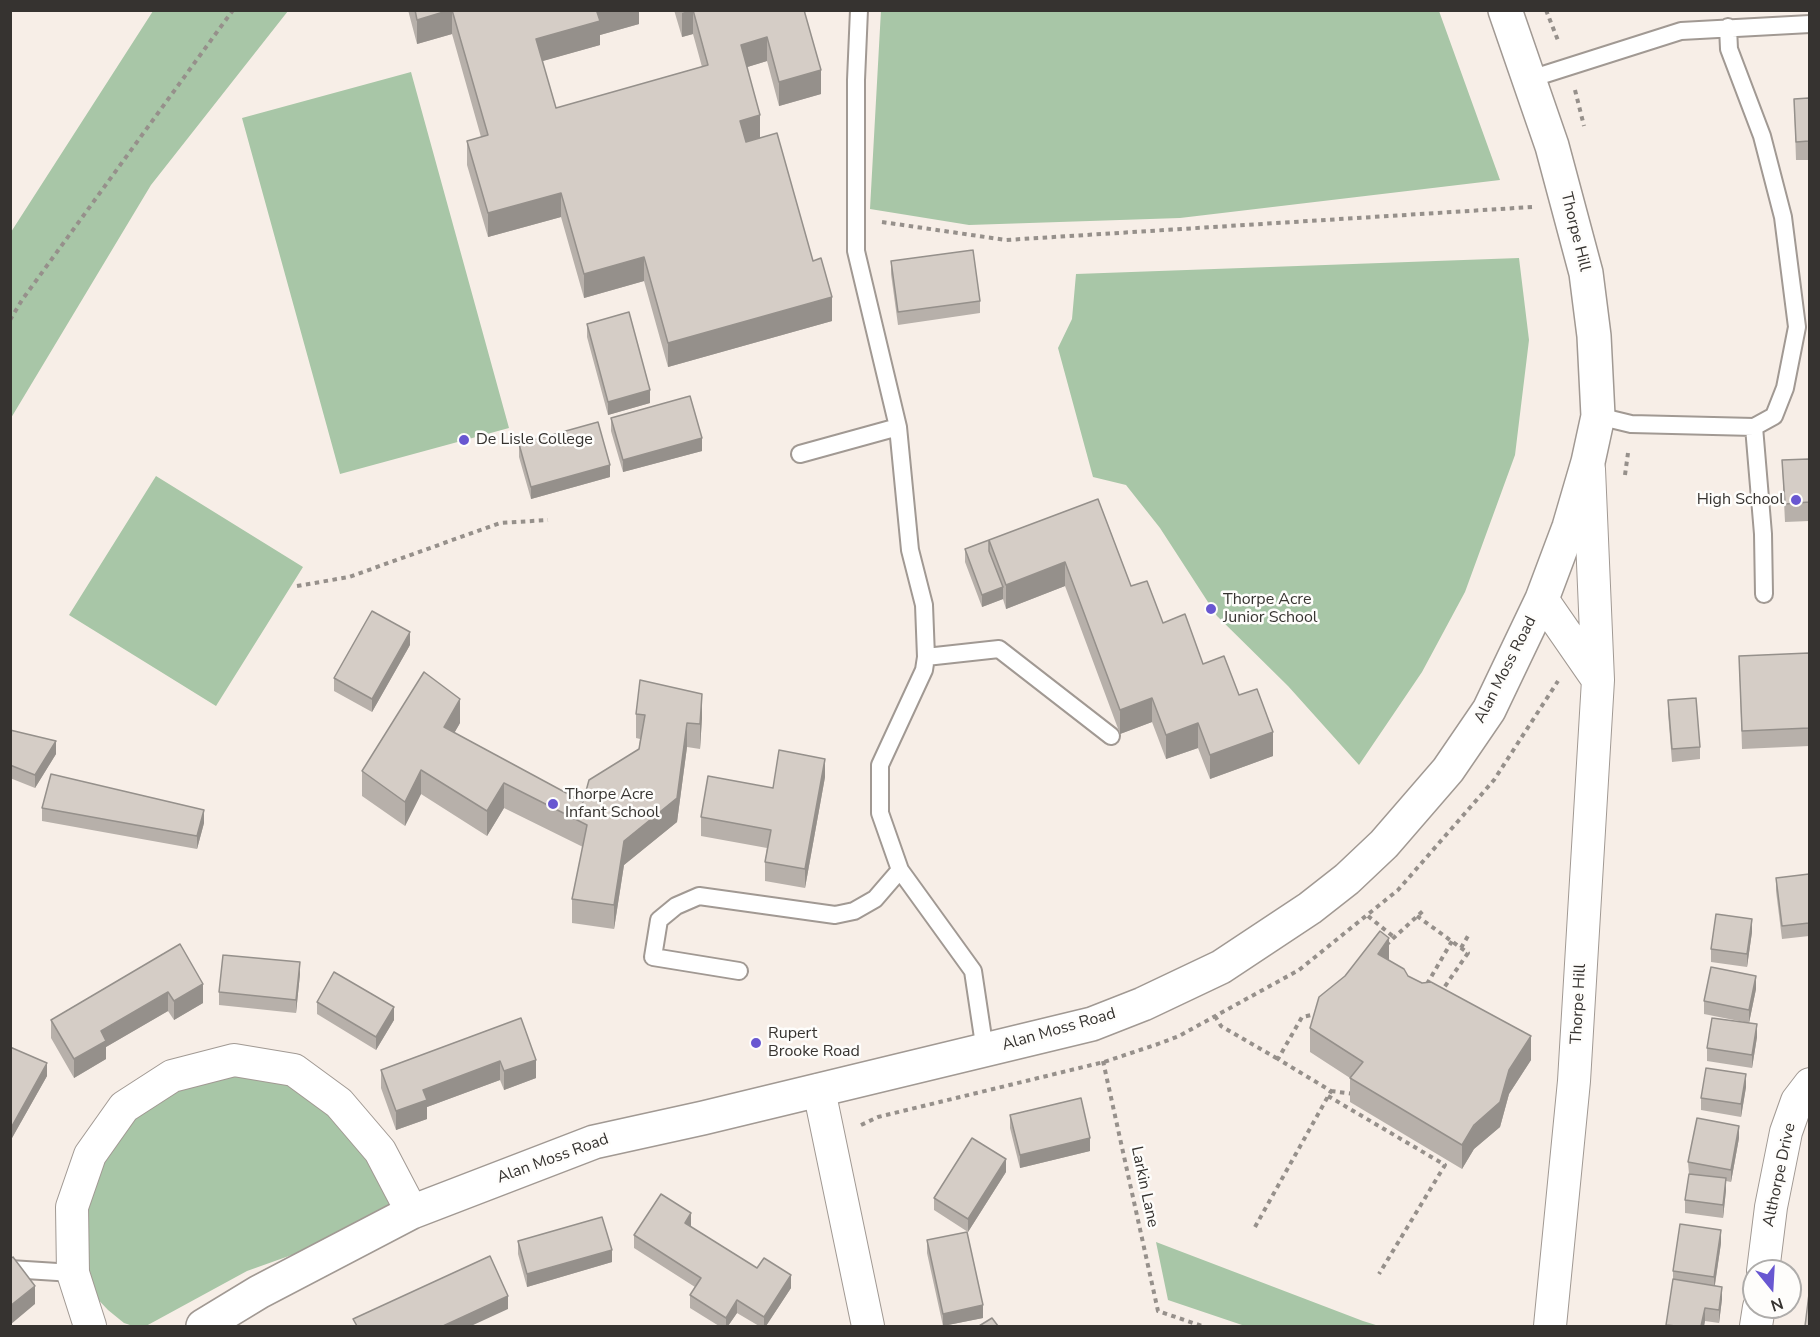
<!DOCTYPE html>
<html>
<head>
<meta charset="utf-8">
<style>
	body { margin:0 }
	#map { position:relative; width:1820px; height:1337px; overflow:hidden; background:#f7eee7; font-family:"Nunito Sans",sans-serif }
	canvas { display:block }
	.frame { position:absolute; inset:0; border:12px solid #363330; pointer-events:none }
	.north { position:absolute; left:1742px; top:1259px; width:60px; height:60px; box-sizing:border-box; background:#fefdfb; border:2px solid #aeacaa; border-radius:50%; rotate:162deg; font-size:16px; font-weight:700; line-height:24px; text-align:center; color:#363330 }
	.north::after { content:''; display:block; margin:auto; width:21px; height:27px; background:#6857d1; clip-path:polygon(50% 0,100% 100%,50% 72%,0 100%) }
</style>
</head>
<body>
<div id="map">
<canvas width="1820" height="1337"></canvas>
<div class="frame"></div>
<div class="north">N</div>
</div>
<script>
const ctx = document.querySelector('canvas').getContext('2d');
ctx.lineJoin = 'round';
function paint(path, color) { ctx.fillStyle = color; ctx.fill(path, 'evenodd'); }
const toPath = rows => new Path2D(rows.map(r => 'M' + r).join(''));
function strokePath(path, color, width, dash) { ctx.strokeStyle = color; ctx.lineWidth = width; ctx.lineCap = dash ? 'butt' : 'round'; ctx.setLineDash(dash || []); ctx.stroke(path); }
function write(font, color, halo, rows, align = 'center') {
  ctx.font = font + ' "Nunito Sans",sans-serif'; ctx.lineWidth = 5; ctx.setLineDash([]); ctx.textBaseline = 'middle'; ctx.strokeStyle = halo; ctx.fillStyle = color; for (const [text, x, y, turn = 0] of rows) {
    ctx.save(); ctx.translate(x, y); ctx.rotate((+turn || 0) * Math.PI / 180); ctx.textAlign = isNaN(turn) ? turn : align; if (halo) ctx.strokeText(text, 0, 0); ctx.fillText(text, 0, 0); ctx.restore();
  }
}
paint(toPath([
	[881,10,1439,11,1500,180,1180,218,969,225,870,209],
	[153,11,288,11,151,185,11,418,11,232],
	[411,72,509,428,340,474,242,118],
	[1519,258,1529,340,1515,455,1465,592,1422,672,1359,765,1288,686,1217,616,1160,528,1126,485,1093,477,1058,348,1072,319,1076,274],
	[156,476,303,567,216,706,69,615],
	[294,1070,412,1212,247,1271,146,1326,133,1326,124,1323,108,1310,71,1271,90,1155,172,1076],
	[1156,1242,1363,1321,1379,1326,1245,1326,1168,1300]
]), '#a8c6a7');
const lane = toPath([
	[859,10,856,80,856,251,898,427,910,550,924,605,926,657,924,670,880,765,880,813,900,870,973,971,985,1051],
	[1728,27,1729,49,1762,136,1783,217,1797,327,1785,388,1774,416,1754,427],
	[1530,79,1681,31,1810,24],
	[1598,416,1631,424,1754,427,1763,534,1764,594],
	[800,454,898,427],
	[926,657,999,649,1111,736],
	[739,971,653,957,659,920,676,906,699,896,835,915,854,911,875,899,900,870],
	[10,1269,73,1273]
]);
const street = toPath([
	[1542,599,1598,680],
	[819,1090,868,1326],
	[1763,1271,1771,1207,1786,1132,1797,1101,1810,1084],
	[90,1326,73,1273,72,1207,90,1155,124,1107,172,1076,234,1060,294,1070,339,1103,380,1151,412,1212],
	[1550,1326,1574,1081,1598,680,1589,469],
	[1756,1326,1759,1307]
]);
const secondary = toPath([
	[203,1326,259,1292,412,1212,594,1142,703,1118,1092,1024,1143,1004,1221,967,1310,908,1347,879,1384,844,1448,770,1489,710,1542,599,1569,527,1588,462,1598,416,1594,336,1586,273,1552,146,1505,10]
]);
strokePath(lane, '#a19993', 20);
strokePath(street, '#a19993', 34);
strokePath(secondary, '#a19993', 36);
strokePath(toPath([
	[1546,10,1559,43],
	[1575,90,1584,126],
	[882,222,1006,240,1532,207],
	[10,320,22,300,233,10],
	[1625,475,1628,453],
	[297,586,349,577,500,523,548,520],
	[1368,916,1395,938],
	[1417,916,1468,953,1441,992],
	[1386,945,1425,909],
	[1461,948,1468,936],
	[1427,984,1452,941],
	[1215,1016,1221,1026,1278,1059],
	[1103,1061,1158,1311,1202,1326],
	[1331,1091,1354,1094],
	[1328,1096,1445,1165,1379,1274],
	[861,1125,878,1117,1104,1062,1158,1044,1179,1036,1299,970,1398,890,1494,780,1558,681],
	[1255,1227,1331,1091,1278,1059,1302,1017,1316,1014]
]), '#96908b', 4, [4.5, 4.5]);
strokePath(lane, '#fff', 16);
strokePath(street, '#fff', 32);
strokePath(secondary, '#fff', 33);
paint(toPath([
	[408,10,644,10,639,12,639,24,600,35,600,45,542,61,556,108,702,67,693,34,682,37,674,10,804,10,821,94,779,106,767,61,747,67,760,138,813,261,832,321,668,367,644,281,584,298,561,217,488,237,467,165,467,141,481,137,452,34,417,44],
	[1809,98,1809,160,1796,160,1794,99],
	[891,261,980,301,980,313,898,325,891,274],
	[587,324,650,403,608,415,587,337],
	[611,418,702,451,623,472,611,431],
	[519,444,610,477,531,499,519,457],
	[1809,459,1809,521,1785,522,1782,460],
	[1098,499,1131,586,1163,623,1203,664,1239,695,1273,756,1210,779,1198,748,1166,759,1152,722,1120,734,1065,586,1006,609,1003,599,982,607,965,562,965,549],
	[410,645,372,712,334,691,334,678],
	[1809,653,1809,746,1742,749,1739,656],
	[1668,700,1700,747,1700,759,1672,762,1668,713],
	[636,714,702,718,700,749,687,747,677,822,624,865,614,929,572,923,572,899,583,847,504,808,487,836,421,794,405,826,362,796,362,771,460,723,454,733,583,802,639,749,640,739,636,738],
	[10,730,56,754,35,788,10,778],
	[825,777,805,888,765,881,765,862,767,848,701,836,701,817,773,788],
	[42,808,204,823,197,849,42,821],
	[1809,874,1809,936,1782,939,1776,891,1776,878],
	[1752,932,1747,967,1711,962,1711,949],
	[180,944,203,1003,174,1020,168,1011,106,1047,106,1059,74,1078,51,1038,51,1020],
	[1389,960,1408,976,1531,1060,1509,1094,1500,1127,1474,1149,1462,1169,1350,1102,1350,1078,1310,1052,1310,1028,1345,976],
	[300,974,296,1013,219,1005,219,992],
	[1756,989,1749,1023,1757,1037,1752,1068,1707,1061,1707,1048,1749,1023,1704,1014,1704,1001],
	[317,1002,394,1020,376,1050,317,1014],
	[521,1018,536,1078,504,1090,500,1080,427,1107,427,1119,396,1130,381,1088,381,1070],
	[10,1047,47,1076,12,1138,10,1138],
	[1746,1087,1741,1117,1701,1110,1701,1098],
	[1010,1115,1090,1151,1020,1168,1010,1128],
	[1739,1138,1731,1182,1726,1181,1726,1190,1723,1218,1685,1213,1685,1200,1689,1174,1688,1162],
	[1006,1172,968,1232,934,1210,934,1198],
	[690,1226,757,1268,791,1288,766,1326,759,1326,737,1313,728,1326,719,1326,690,1308,690,1295,695,1287,634,1248,634,1235],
	[927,1240,983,1318,943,1326,927,1253],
	[518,1241,612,1262,527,1287,518,1254],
	[1721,1243,1715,1285,1722,1299,1719,1323,1705,1321,1704,1326,1666,1326,1673,1279,1673,1271]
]), '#b7b0aa');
paint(toPath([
	[450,10,452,10,452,34,417,44,417,20],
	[602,10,644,10,639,12,639,24,600,35,600,45,536,63,536,39],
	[690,10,693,10,693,34,682,37,682,13],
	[767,37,767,61,741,69,741,45],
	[821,70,821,94,779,106,779,82],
	[760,115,760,139,740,145,740,121],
	[561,193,561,217,488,237,488,213],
	[644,257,644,281,584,298,584,274],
	[832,297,832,321,668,367,668,343],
	[650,390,650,403,608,415,608,402],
	[702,438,702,451,623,472,623,460],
	[610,465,610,477,531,499,531,487],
	[1065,562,1065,586,1006,609,1006,585],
	[1003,587,1003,599,982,607,982,595],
	[410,632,410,645,372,712,372,699],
	[702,694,702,718,700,749,700,724],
	[1152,698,1152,722,1120,734,1120,710],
	[460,699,460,723,444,751,444,727],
	[687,723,687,747,677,822,624,865,614,929,614,905,624,841],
	[1198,723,1198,748,1166,759,1166,735],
	[1273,732,1273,756,1210,779,1210,755],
	[56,741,56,754,35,788,35,775],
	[825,759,825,777,805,888,805,869],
	[421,770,421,794,405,826,405,802],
	[504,783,504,808,487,836,487,811],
	[204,810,204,823,197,849,197,836],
	[1752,919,1752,932,1747,967,1747,954],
	[1389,938,1389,962,1378,954],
	[300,962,300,974,296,1013,296,1000],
	[1756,976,1756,989,1749,1023,1749,1010],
	[203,984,203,1003,174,1020,174,1001],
	[168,992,168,1011,106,1047,106,1059,74,1078,74,1059,101,1031],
	[394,1007,394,1020,376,1050,376,1037],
	[1757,1024,1757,1037,1752,1068,1752,1055],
	[1531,1036,1531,1060,1509,1094,1500,1127,1474,1149,1462,1169,1462,1145],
	[536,1060,536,1078,504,1090,504,1071],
	[500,1061,500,1080,427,1107,427,1119,396,1130,396,1111,423,1090],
	[47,1063,47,1076,12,1138,12,1126],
	[1746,1074,1746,1087,1741,1117,1741,1104],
	[1739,1126,1739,1138,1731,1182,1731,1170],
	[1090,1138,1090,1151,1020,1168,1020,1155],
	[1006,1159,1006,1172,968,1232,968,1219],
	[1726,1178,1726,1190,1723,1218,1723,1205],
	[691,1213,691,1226,685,1236,685,1223],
	[1721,1230,1721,1243,1714,1290,1714,1277],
	[612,1250,612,1262,527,1287,527,1274],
	[791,1275,791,1288,766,1326,764,1326,764,1317],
	[35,1286,35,1304,10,1325,10,1306],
	[1722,1287,1722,1299,1719,1323,1719,1310],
	[508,1296,508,1309,471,1326,443,1326],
	[737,1300,737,1313,728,1326,726,1326,726,1318],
	[983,1305,983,1318,943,1326,943,1314],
	[1705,1308,1705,1321,1704,1326,1701,1326]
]), '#95908b');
const building = toPath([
	[415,10,450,10,417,20,415,10],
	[452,10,602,10,597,12,600,21,536,39,556,108,708,65,693,10,804,10,821,70,779,82,767,37,741,45,760,115,740,121,746,142,777,133,813,261,821,258,832,297,668,343,644,257,584,274,561,193,488,213,467,141,488,135,452,10],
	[1809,98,1809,141,1796,142,1794,99,1809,98],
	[973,250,980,301,898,312,891,261,973,250],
	[629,312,650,390,608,402,587,324,629,312],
	[690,396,702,438,623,460,611,418,690,396],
	[598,422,610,465,531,487,519,444,598,422],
	[1809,459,1809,502,1785,504,1782,460,1809,459],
	[1098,499,1131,586,1147,581,1163,623,1185,614,1203,664,1224,656,1239,695,1257,689,1273,732,1210,755,1198,723,1166,735,1152,698,1120,710,1065,562,1006,585,989,540,1098,499],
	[989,540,989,551,1003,587,982,595,965,549,989,540],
	[372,611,410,632,372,699,334,678,372,611],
	[1809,653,1809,728,1742,731,1739,656,1809,653],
	[424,672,460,699,444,727,583,802,589,780,639,749,645,715,636,714,640,680,702,694,700,724,687,723,677,798,624,841,614,905,572,899,587,825,504,783,487,811,421,770,405,802,362,771,424,672],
	[1696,698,1700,747,1672,749,1668,700,1696,698],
	[10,730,56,741,35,775,10,765,10,730],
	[779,750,825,759,805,869,765,862,771,830,701,817,708,776,773,788,779,750],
	[51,774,204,810,197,836,42,808,51,774],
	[1809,874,1809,923,1782,926,1776,878,1809,874],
	[1716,914,1752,919,1747,954,1711,949,1716,914],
	[1380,931,1389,938,1378,954,1404,969,1408,976,1422,983,1431,982,1531,1036,1509,1070,1500,1102,1474,1125,1462,1145,1350,1078,1363,1062,1310,1028,1319,997,1345,976,1380,931],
	[180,944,203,984,174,1001,168,992,101,1031,106,1041,74,1059,51,1020,180,944],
	[223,955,300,962,296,1000,219,992,223,955],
	[1711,967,1756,976,1749,1010,1704,1001,1711,967],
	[334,972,394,1007,376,1037,317,1002,334,972],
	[521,1018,536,1060,504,1071,500,1061,423,1090,427,1100,396,1111,381,1070,521,1018],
	[1712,1018,1757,1024,1752,1055,1707,1048,1712,1018],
	[10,1047,47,1063,12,1126,10,1125,10,1047],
	[1706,1068,1746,1074,1741,1104,1701,1098,1706,1068],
	[1081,1098,1090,1138,1020,1155,1010,1115,1081,1098],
	[1697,1118,1739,1126,1731,1170,1688,1162,1697,1118],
	[972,1138,1006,1159,968,1219,934,1198,972,1138],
	[1689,1174,1726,1178,1723,1205,1685,1200,1689,1174],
	[661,1194,691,1213,685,1223,757,1268,764,1258,791,1275,764,1317,737,1300,726,1318,690,1295,701,1278,634,1235,661,1194],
	[602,1217,612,1250,527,1274,518,1241,602,1217],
	[1680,1224,1721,1230,1714,1277,1673,1271,1680,1224],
	[967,1232,983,1305,943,1314,927,1240,967,1232],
	[490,1256,508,1296,443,1326,357,1326,353,1319,490,1256],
	[13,1257,35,1286,10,1306,10,1259,13,1257],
	[1673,1279,1722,1287,1719,1310,1705,1308,1701,1326,1676,1326,1666,1325,1673,1279],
	[1809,1294,1809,1326,1805,1326,1809,1294],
	[992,1318,998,1326,979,1326,992,1318]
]);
paint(building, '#d5cdc6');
strokePath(building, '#95908b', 1.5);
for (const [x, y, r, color] of [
	[464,440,6,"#6857d1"],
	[1796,500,6,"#6857d1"],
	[1211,609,6,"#6857d1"],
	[553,804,6,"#6857d1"],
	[756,1043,6,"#6857d1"]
]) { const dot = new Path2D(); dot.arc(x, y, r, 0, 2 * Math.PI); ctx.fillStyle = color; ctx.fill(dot); strokePath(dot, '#fefdfb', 2); }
write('16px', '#363330', '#fefdfb', [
	["Thorpe Hill",1575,232,76],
	["Alan Moss Road",1506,670,-63],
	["Thorpe Hill",1579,1004,-87],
	["Alan Moss Road",1059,1030,-16],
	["Alan Moss Road",553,1159,-20],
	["Althorpe Drive",1780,1175,-78],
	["Larkin Lane",1144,1187,78]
]);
write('16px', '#363330', '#fefdfb', [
	["De Lisle College",476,440],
	["High School",1784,500,"right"],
	["Thorpe Acre",1223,600],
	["Junior School",1223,618],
	["Thorpe Acre",565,795],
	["Infant School",565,813],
	["Rupert",768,1034],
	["Brooke Road",768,1052]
], 'left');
</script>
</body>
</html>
